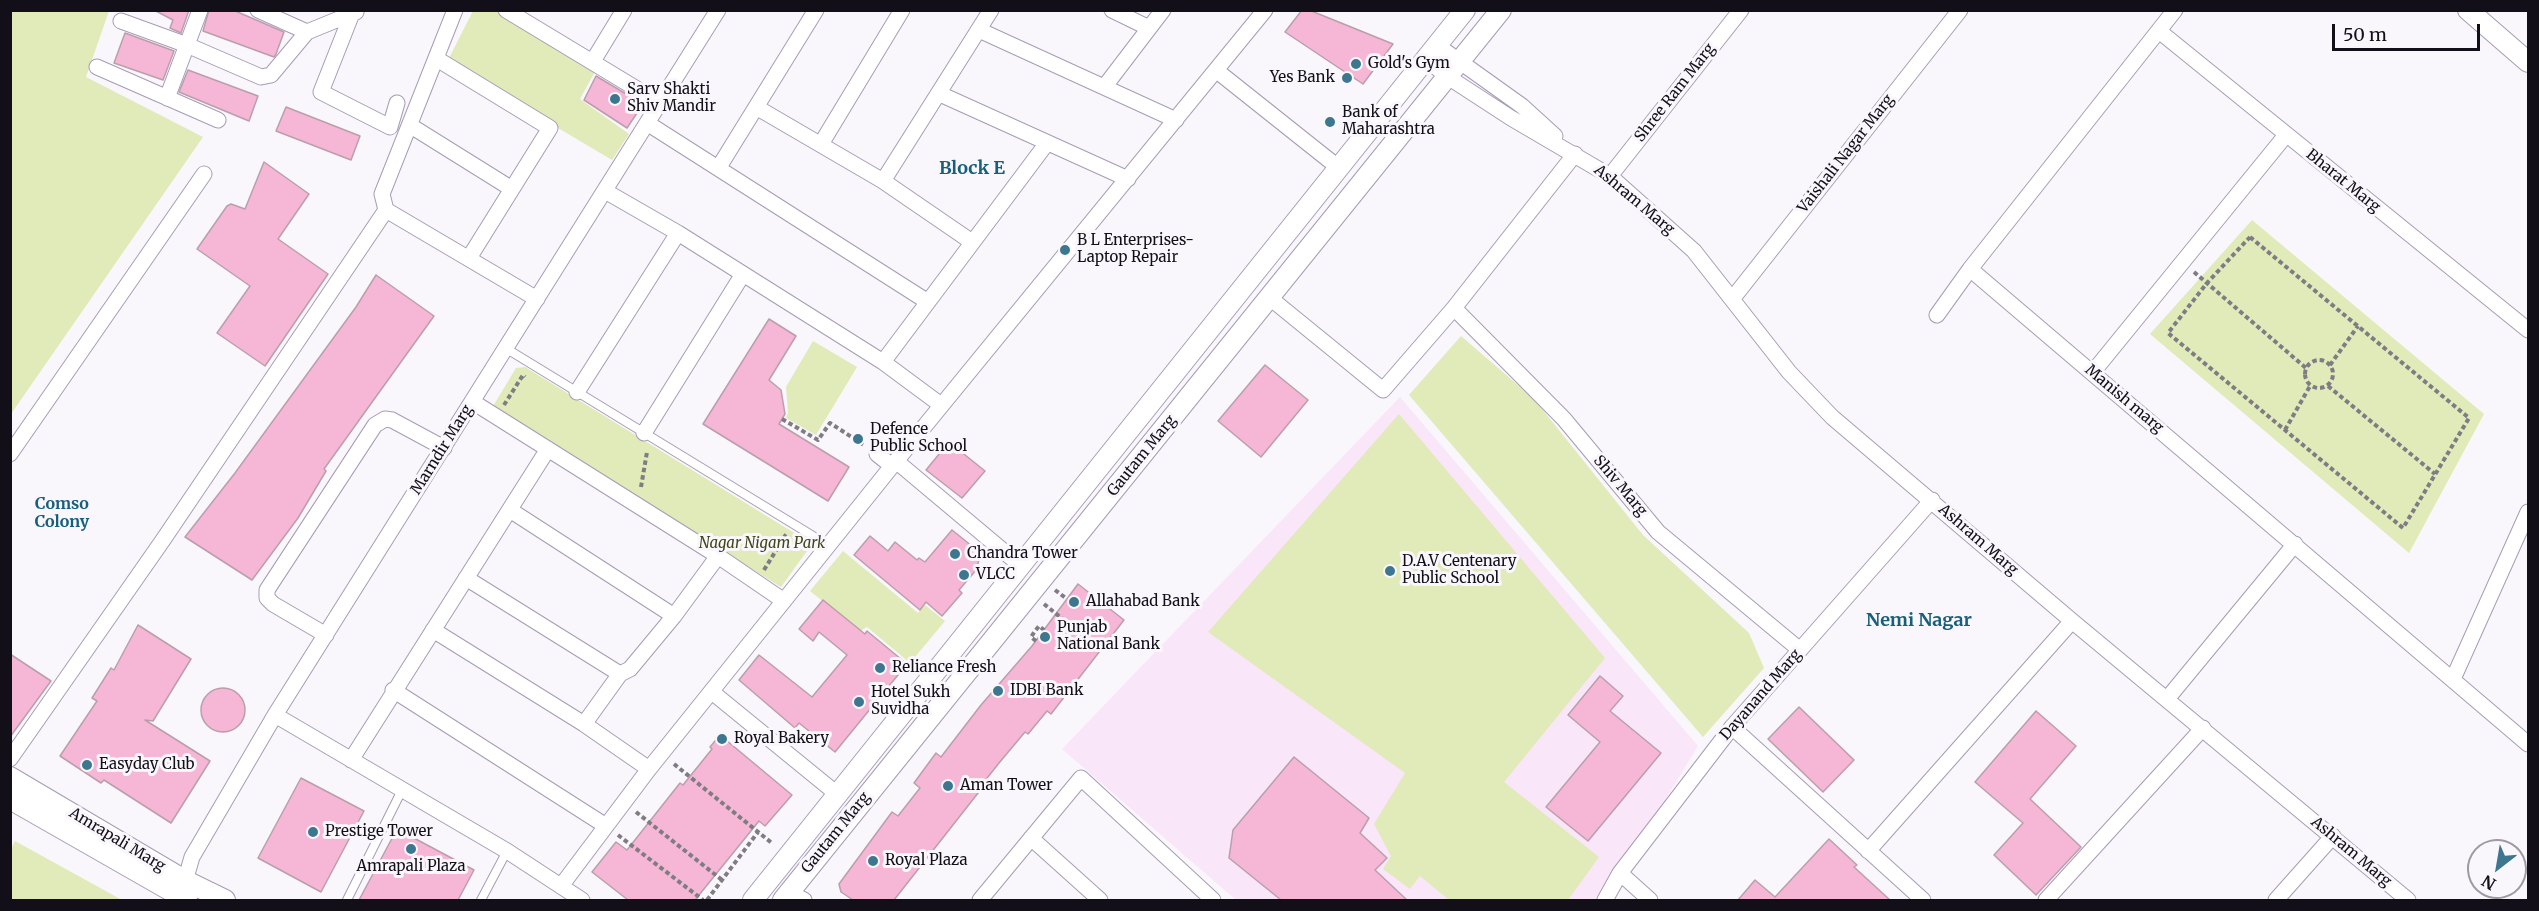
<!DOCTYPE html>
<html>
<head>
<meta charset="utf-8">
<style>
	body { margin:0 }
	#map { position:relative; width:2539px; height:911px; overflow:hidden; background:#f9f6fc; font-family:Merriweather,serif }
	canvas { display:block }
	.frame { position:absolute; inset:0; border:12px solid #130f18; pointer-events:none }
	.north { position:absolute; left:2467px; top:839px; width:60px; height:60px; box-sizing:border-box; background:#f9f6fc; border:2px solid #9d9aa1; border-radius:50%; rotate:211deg; font-size:16px; font-weight:700; line-height:24px; text-align:center; color:#130f18 }
	.north::after { content:''; display:block; margin:auto; width:21px; height:27px; background:#3c778f; clip-path:polygon(50% 0,100% 100%,50% 72%,0 100%) }
	.scale { position:absolute; left:2332px; top:24px; width:148px; height:27px; box-sizing:border-box; border:3px solid #130f18; border-top:0; padding-left:8px; font-size:18px; line-height:21px; white-space:nowrap; color:#130f18; -webkit-text-stroke:4px #f9f6fc; paint-order:stroke }
</style>
</head>
<body>
<div id="map">
<canvas width="2539" height="911"></canvas>
<div class="frame"></div>
<div class="north">N</div>
<div class="scale">50 m</div>
</div>
<script>
const ctx = document.querySelector('canvas').getContext('2d');
ctx.lineJoin = 'round';
function paint(path, color) { ctx.fillStyle = color; ctx.fill(path, 'evenodd'); }
const toPath = rows => new Path2D(rows.map(r => 'M' + r).join(''));
function strokePath(path, color, width, dash) { ctx.strokeStyle = color; ctx.lineWidth = width; ctx.lineCap = dash ? 'butt' : 'round'; ctx.setLineDash(dash || []); ctx.stroke(path); }
function write(font, color, halo, rows, align = 'center') {
  ctx.font = font + ' Merriweather,serif'; ctx.lineWidth = 6; ctx.setLineDash([]); ctx.textBaseline = 'middle'; ctx.strokeStyle = halo; ctx.fillStyle = color; for (const [text, x, y, turn = 0] of rows) {
    ctx.save(); ctx.translate(x, y); ctx.rotate((+turn || 0) * Math.PI / 180); ctx.textAlign = isNaN(turn) ? turn : align; if (halo) ctx.strokeText(text, 0, 0); ctx.fillText(text, 0, 0); ctx.restore();
  }
}
paint(toPath([
	[1400,397,1698,746,1604,900,1236,900,1062,749]
]), '#f9e7f9');
paint(toPath([
	[11,10,109,11,86,77,203,137,11,414],
	[473,11,499,11,597,68,580,99,629,134,612,160,447,62],
	[2252,220,2484,414,2409,553,2150,334],
	[1461,336,1534,399,1643,535,1749,633,1764,668,1703,737,1409,395],
	[813,341,857,367,816,435,786,418,788,413,786,387],
	[525,367,812,544,781,587,492,408,516,368],
	[1399,414,1605,658,1504,782,1599,857,1568,900,1449,900,1420,876,1410,889,1383,869,1391,856,1374,824,1405,773,1208,632],
	[843,551,918,613,925,605,945,621,910,663,867,627,860,631,810,591],
	[15,841,122,900,11,900,11,849]
]), '#e1eab9');
const building = toPath([
	[154,10,189,10,181,33,170,28,173,20,154,10],
	[209,10,233,10,284,32,276,54,274,57,203,31,209,10],
	[1302,10,1309,10,1393,44,1363,84,1285,32,1302,10],
	[125,33,174,51,163,80,114,63,125,33],
	[188,70,258,96,249,121,179,92,188,70],
	[596,76,643,104,627,128,584,100,596,76],
	[286,107,360,136,351,160,276,131,286,107],
	[264,162,309,194,278,239,328,274,265,366,217,333,250,286,197,249,227,206,231,204,245,209,264,162],
	[376,275,434,316,324,469,326,471,298,518,252,580,185,537,235,473,356,307,376,275],
	[769,319,796,336,769,380,781,390,785,414,779,424,849,467,828,501,703,424,769,319],
	[1265,365,1308,400,1261,457,1218,421,1265,365],
	[949,442,985,471,962,498,926,470,949,442],
	[952,530,978,551,979,559,977,569,959,590,962,593,942,616,926,602,920,610,854,555,870,536,888,551,895,542,917,560,919,558,925,562,952,530],
	[1078,584,1124,620,1051,714,1047,711,1028,734,1025,732,999,763,980,787,982,788,894,900,853,900,841,892,839,884,892,812,898,816,920,788,914,783,936,753,941,757,981,705,1032,646,1078,584],
	[823,600,865,634,867,631,907,664,835,752,799,723,795,728,739,680,759,655,812,697,847,655,819,632,813,641,799,629,823,600],
	[138,625,191,659,153,721,145,720,210,761,171,823,104,780,101,783,60,756,97,701,92,698,111,668,114,670,138,625],
	[10,654,51,681,10,737,10,654],
	[1600,676,1623,696,1610,711,1661,753,1588,841,1546,807,1600,742,1568,715,1600,676],
	'201 710a22 22 0 1 1 44 0a22 22 0 1 1-44 0Z',
	[1799,707,1854,760,1823,792,1768,739,1799,707],
	[2036,711,2076,746,2030,799,2081,847,2036,895,1994,855,2023,823,1975,782,2036,711],
	[720,735,792,795,765,826,759,821,695,900,628,900,592,872,616,842,627,850,680,783,683,785,712,749,710,747,720,735],
	[1294,757,1369,818,1360,833,1387,858,1375,870,1407,900,1281,900,1229,858,1233,830,1294,757],
	[301,778,364,811,321,892,258,858,301,778],
	[397,829,474,870,458,900,359,900,397,829],
	[1829,839,1857,865,1854,867,1890,900,1738,900,1755,880,1775,897,1829,839]
]);
paint(building, '#f6b7d6');
strokePath(building, '#bb9eac', 1.5);
const service = toPath([
	[507,349,813,536],
	[347,900,402,790],
	[481,900,507,851]
]);
const minor = toPath([
	[258,10,307,32,356,12],
	[455,10,382,194,386,210,537,299],
	[506,10,660,103],
	[1112,10,1149,28],
	[351,16,321,92,390,127,397,103],
	[121,21,187,45,261,77,271,75,307,32],
	[979,30,1176,120],
	[2159,31,2528,330],
	[1438,46,1522,106,1555,136],
	[437,59,550,128,469,258],
	[1427,60,1448,77,1511,118,1610,176,1694,251,1789,372,1832,417,2072,621,2408,900],
	[593,61,624,10],
	[97,67,218,120],
	[1217,71,1339,168],
	[1105,86,1163,10],
	[940,94,1128,179],
	[167,98,200,10],
	[756,107,883,181,972,242],
	[647,123,928,302],
	[411,126,512,189],
	[821,144,902,10],
	[719,167,816,10],
	[1610,176,1741,10],
	[883,181,991,10],
	[605,191,678,233,883,362,941,405],
	[1970,269,2528,744],
	[1270,298,1383,390,1454,308,1575,154],
	[1733,298,1960,10],
	[1454,308,1564,419,1658,532,1800,650],
	[1937,315,1970,269,2175,10],
	[883,362,1047,143],
	[2093,372,2286,135],
	[577,392,678,233],
	[473,402,718,556,784,601],
	[644,433,743,274],
	[10,454,204,174],
	[877,454,892,466],
	[896,461,1020,565],
	[510,510,674,616],
	[466,578,620,674],
	[433,630,584,724,649,769],
	[326,635,273,604,267,598,267,590,375,425,385,419,392,420,444,448],
	[2453,679,2528,512],
	[393,690,606,826],
	[712,692,837,794],
	[2167,699,2295,544],
	[275,715,507,851,582,900],
	[584,724,620,674,630,669,674,616,718,556],
	[1732,727,1923,900],
	[10,759,163,540,386,210],
	[351,760,548,449],
	[1031,838,1100,900],
	[1868,851,2072,621],
	[1620,873,1650,900],
	[561,886,649,769,892,466,1265,10],
	[183,888,192,857,275,715,718,10],
	[789,892,804,900],
	[980,900,1081,778,1213,900],
	[1605,900,1620,873,1732,727,1932,500],
	[2046,900,2203,728],
	[2276,900,2333,836]
]);
const tertiary = toPath([
	[2468,10,2528,62],
	[10,777,186,881,225,900],
	[10,799,187,900],
	[753,900,1465,10],
	[783,900,1501,10]
]);
strokePath(service, '#a79cb6', 10);
strokePath(minor, '#a79cb6', 17);
strokePath(tertiary, '#a79cb6', 22);
strokePath(toPath([
	[2250,237,2469,418,2403,528,2168,333,2207,283,2250,237],
	[2194,272,2306,368],
	'2305 374a14 14 0 1 1 28 0a14 14 0 1 1-28 0Z',
	[2330,365,2358,326],
	[2328,386,2435,474],
	[504,405,523,375,525,377],
	[782,419,818,440,830,423,864,445],
	[2285,430,2310,386],
	[641,487,647,452],
	[764,570,785,536,782,534],
	[1055,590,1067,599],
	[1044,604,1085,637,1087,635],
	[1036,641,1031,637,1035,631,1039,626,1044,630],
	[674,764,773,844],
	[636,812,722,880],
	[618,835,703,900],
	[707,900,758,832]
]), '#7f7c83', 4, [4.5, 3]);
strokePath(service, '#fff', 8);
strokePath(minor, '#fff', 15);
strokePath(tertiary, '#fff', 20);
for (const [x, y, r, color] of [
	[1356,64,6,"#3c778f"],
	[1347,78,6,"#3c778f"],
	[615,99,6,"#3c778f"],
	[1330,122,6,"#3c778f"],
	[1065,250,6,"#3c778f"],
	[858,439,6,"#3c778f"],
	[955,554,6,"#3c778f"],
	[1390,571,6,"#3c778f"],
	[964,575,6,"#3c778f"],
	[1074,602,6,"#3c778f"],
	[1045,637,6,"#3c778f"],
	[880,668,6,"#3c778f"],
	[998,691,6,"#3c778f"],
	[859,702,6,"#3c778f"],
	[722,739,6,"#3c778f"],
	[87,765,6,"#3c778f"],
	[948,786,6,"#3c778f"],
	[313,832,6,"#3c778f"],
	[411,849,6,"#3c778f"],
	[873,861,6,"#3c778f"]
]) { const dot = new Path2D(); dot.arc(x, y, r, 0, 2 * Math.PI); ctx.fillStyle = color; ctx.fill(dot); strokePath(dot, '#f9f6fc', 2); }
write('15px', '#130f18', '#f9f6fc', [
	["Gold's Gym",1368,64],
	["Yes Bank",1335,78,"right"],
	["Sarv Shakti",627,90],
	["Shiv Mandir",627,107],
	["Bank of",1342,113],
	["Maharashtra",1342,130],
	["B L Enterprises-",1077,241],
	["Laptop Repair",1077,258],
	["Defence",870,430],
	["Public School",870,447],
	["Chandra Tower",967,554],
	["D.A.V Centenary",1402,562],
	["Public School",1402,579],
	["VLCC",976,575],
	["Allahabad Bank",1086,602],
	["Punjab",1057,628],
	["National Bank",1057,645],
	["Reliance Fresh",892,668],
	["IDBI Bank",1010,691],
	["Hotel Sukh",871,693],
	["Suvidha",871,710],
	["Royal Bakery",734,739],
	["Easyday Club",99,765],
	["Aman Tower",960,786],
	["Prestige Tower",325,832],
	["Royal Plaza",885,861],
	["Amrapali Plaza",411,867,"center"]
], 'left');
write('15px', '#130f18', '#f9f6fc', [
	["Shree Ram Marg",1675,93,-52],
	["Vaishali Nagar Marg",1846,154,-52],
	["Bharat Marg",2343,181,39],
	["Ashram Marg",1634,200,40],
	["Manish marg",2124,399,40],
	["Marndir Marg",442,450,-58],
	["Gautam Marg",1142,456,-51],
	["Shiv Marg",1620,486,50],
	["Ashram Marg",1978,540,41],
	["Dayanand Marg",1761,695,-49],
	["Gautam Marg",836,833,-51],
	["Amrapali Marg",117,840,31],
	["Ashram Marg",2351,852,40]
]);
write('italic 15px', '#404618', '#f9f6fc', [
	["Nagar Nigam Park",762,544]
]);
write('bold 16px', '#18607a', '#f9f6fc', [
	["Comso",62,504],
	["Colony",62,522]
]);
write('bold 18px', '#18607a', '#f9f6fc', [
	["Block E",972,169],
	["Nemi Nagar",1919,621]
]);
</script>
</body>
</html>
